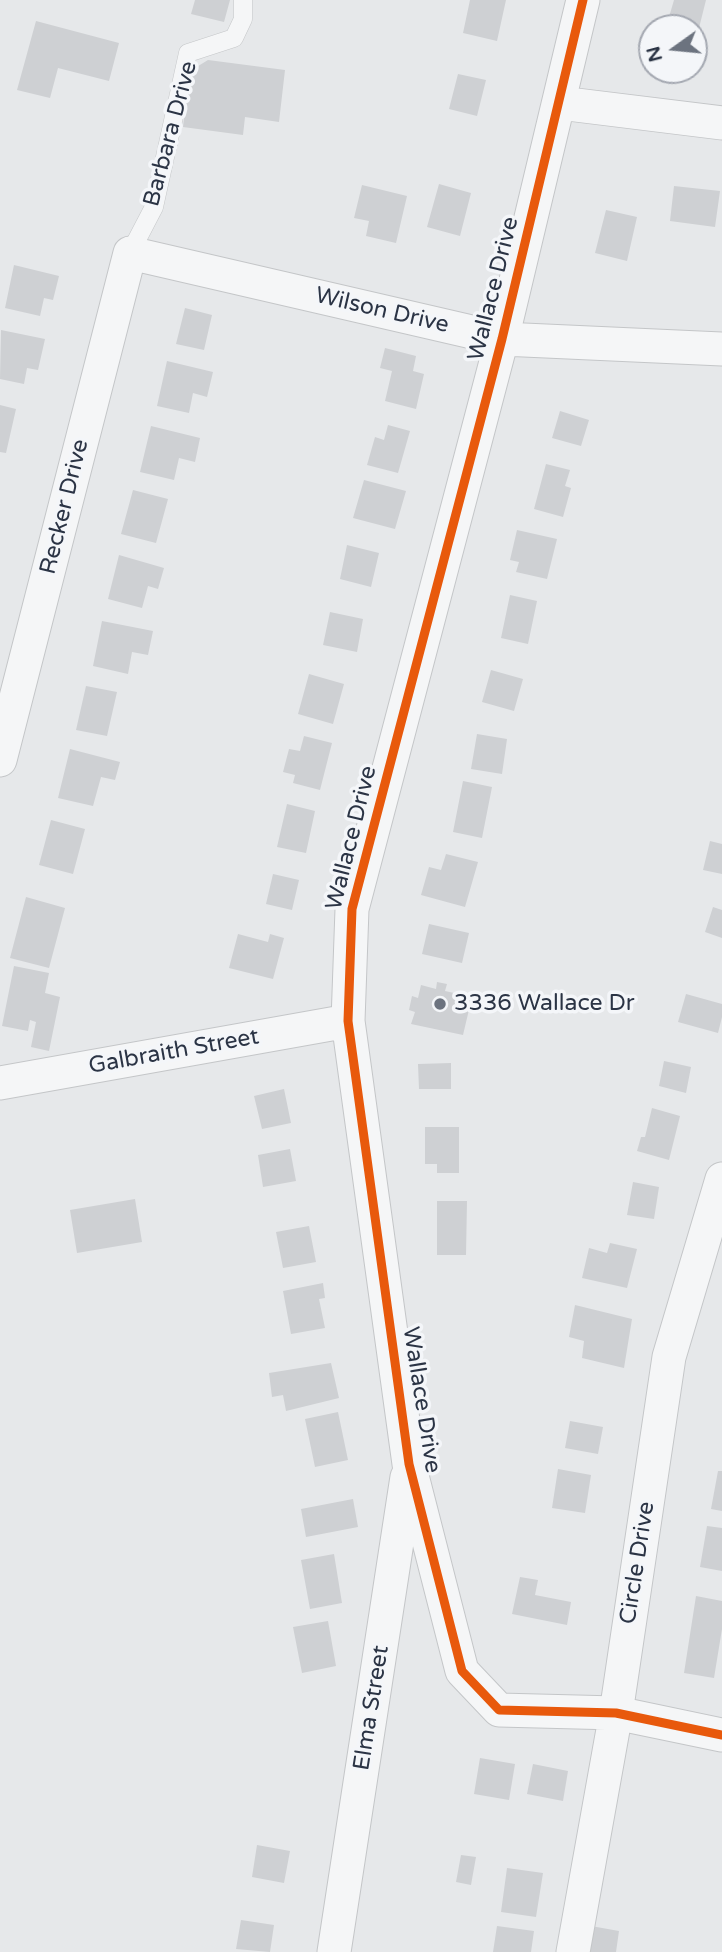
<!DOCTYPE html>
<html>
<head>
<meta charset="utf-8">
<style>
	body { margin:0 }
	#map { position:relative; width:722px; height:1952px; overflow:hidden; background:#e6e8ea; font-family:"Varela Round",sans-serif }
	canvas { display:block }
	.north { position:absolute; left:638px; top:14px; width:70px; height:70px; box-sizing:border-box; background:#f4f6f9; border:2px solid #a4a8b1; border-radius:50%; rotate:255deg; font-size:19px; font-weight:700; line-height:28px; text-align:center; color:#2b3445 }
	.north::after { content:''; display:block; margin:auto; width:24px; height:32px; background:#6c737f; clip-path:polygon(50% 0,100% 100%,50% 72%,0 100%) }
</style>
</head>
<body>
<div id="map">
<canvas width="722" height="1952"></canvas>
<div class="north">N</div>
</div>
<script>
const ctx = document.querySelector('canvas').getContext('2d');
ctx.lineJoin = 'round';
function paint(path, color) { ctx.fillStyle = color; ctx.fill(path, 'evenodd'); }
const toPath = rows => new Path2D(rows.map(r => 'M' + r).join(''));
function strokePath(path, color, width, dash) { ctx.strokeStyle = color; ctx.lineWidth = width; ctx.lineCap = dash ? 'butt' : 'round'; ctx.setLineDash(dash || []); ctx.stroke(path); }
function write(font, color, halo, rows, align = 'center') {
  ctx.font = font + ' "Varela Round",sans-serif'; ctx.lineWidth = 7; ctx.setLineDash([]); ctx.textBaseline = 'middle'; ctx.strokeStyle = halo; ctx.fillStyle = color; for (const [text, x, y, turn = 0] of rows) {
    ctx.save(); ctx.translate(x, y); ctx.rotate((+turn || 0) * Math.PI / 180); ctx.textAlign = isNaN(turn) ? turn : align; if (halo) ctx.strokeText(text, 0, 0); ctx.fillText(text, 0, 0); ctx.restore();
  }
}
paint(toPath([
	[195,0,230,0,224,22,191,14],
	[470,0,506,0,497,41,463,33],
	[674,0,706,0,698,32,694,31,694,28,667,24],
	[36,21,119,43,109,81,58,68,50,98,17,90],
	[208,60,285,70,279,122,245,117,243,135,183,127,190,71],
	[458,74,486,80,477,116,449,109],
	[439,184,471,193,460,236,427,227],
	[362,185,407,196,396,243,366,236,369,221,354,218],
	[674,186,720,191,715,227,670,221],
	[606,210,637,217,627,261,595,253],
	[14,265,59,276,53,300,44,298,40,316,5,308],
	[185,308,212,315,204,350,176,344],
	[1,330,45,339,38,370,27,368,24,384,0,379],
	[385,348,416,356,413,371,424,374,416,409,385,401,392,371,380,368],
	[167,361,213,372,207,397,193,393,189,413,157,406],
	[0,405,16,409,6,453,0,452],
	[560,411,589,420,581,446,552,438],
	[388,425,410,431,398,473,367,465,375,437,384,440],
	[151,426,200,438,195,462,179,458,174,480,140,472],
	[546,464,570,470,565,486,571,488,563,517,534,509],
	[364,480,406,491,395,529,353,518],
	[133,490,168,499,156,543,121,534],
	[517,530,557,539,547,579,516,572,519,562,510,560],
	[347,545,379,553,371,587,340,579],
	[119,555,164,568,158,589,148,586,142,608,108,599],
	[510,595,537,601,528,644,501,638],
	[330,612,363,619,357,652,323,645],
	[102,621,153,631,148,655,132,652,128,674,93,666],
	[491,670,523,679,514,711,482,702],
	[309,674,344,684,333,724,298,714],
	[86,686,117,692,107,736,76,730],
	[477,734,507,739,502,774,471,769],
	[304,736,332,743,320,790,293,783,295,775,283,772,289,749,300,751],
	[70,749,120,762,115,780,101,777,93,806,58,798],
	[463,781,492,787,482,838,453,832],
	[287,804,315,811,306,853,277,847],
	[51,820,85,829,73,874,39,865],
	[710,841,722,844,722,874,703,870],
	[446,854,478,862,465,907,421,895,429,867,441,870],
	[273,874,299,880,292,910,266,904],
	[26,897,65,908,49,968,10,958],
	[713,907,722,910,722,938,705,932],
	[429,924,469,933,462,963,422,954],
	[238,934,268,942,270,934,284,938,273,979,229,968],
	[14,966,49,973,45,993,60,997,49,1051,31,1047,36,1022,30,1020,28,1031,2,1026],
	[437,982,447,984,445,991,472,997,463,1035,411,1024,415,1012,409,1010,412,996,418,998,421,985,436,989],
	[686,994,722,1004,722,1017,718,1033,678,1022],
	[664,1061,691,1067,686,1093,659,1086],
	[451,1063,451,1089,419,1089,418,1064],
	[284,1089,291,1123,262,1129,254,1096],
	[652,1108,680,1116,669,1160,637,1151,641,1137,645,1137],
	[425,1127,459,1127,459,1173,437,1173,437,1164,425,1164],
	[290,1149,296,1181,263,1187,258,1155],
	[633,1182,659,1187,654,1219,627,1215],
	[135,1199,142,1242,77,1253,70,1210],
	[437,1201,467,1201,466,1255,437,1255],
	[309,1226,316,1262,283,1268,276,1232],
	[610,1243,637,1249,627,1288,582,1278,589,1248,607,1253],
	[323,1283,325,1298,319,1299,325,1328,291,1334,283,1291],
	[575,1305,632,1319,624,1368,582,1358,584,1341,569,1337],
	[331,1363,339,1398,286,1411,283,1395,272,1397,269,1373],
	[338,1412,348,1460,315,1467,305,1419],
	[570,1421,603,1427,598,1454,565,1448],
	[558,1469,591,1475,585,1513,552,1508],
	[718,1471,722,1471,722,1511,711,1509],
	[353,1499,358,1527,306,1537,301,1509],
	[707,1526,722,1528,722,1571,700,1567],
	[334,1554,342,1603,310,1609,301,1560],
	[520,1577,538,1580,535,1595,571,1602,567,1625,512,1614],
	[696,1596,722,1601,722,1629,714,1678,684,1673],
	[328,1621,336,1666,302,1673,293,1627],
	[480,1758,515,1764,509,1800,474,1794],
	[533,1764,568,1771,563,1801,527,1794],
	[257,1845,290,1851,284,1883,252,1877],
	[461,1855,476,1857,471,1885,456,1882],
	[507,1868,543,1873,536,1917,501,1912],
	[241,1920,274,1925,270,1952,236,1949],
	[497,1926,534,1931,531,1952,493,1952],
	[591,1926,619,1931,616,1952,587,1952]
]), '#ced0d3');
const service = toPath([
	[130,253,154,207,188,53,234,38,243,19,243,0]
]);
const minor = toPath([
	[583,0,502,339,352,909,348,1021,409,1464,462,1671,499,1710,616,1713,722,1735],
	[560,103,722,123],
	[0,760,130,253,502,339,722,349],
	[0,1083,348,1021],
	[334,1952,407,1477],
	[573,1952,616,1713,669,1357,722,1179]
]);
strokePath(service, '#c4c6c8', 19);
strokePath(minor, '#c4c6c8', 35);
strokePath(service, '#f5f6f7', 18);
strokePath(minor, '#f5f6f7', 33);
strokePath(toPath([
	[583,0,502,339,352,909,348,1021,409,1464,462,1671,499,1710,616,1713,722,1735]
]), '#e8590c', 9);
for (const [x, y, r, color] of [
	[440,1004,7,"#6c737f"]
]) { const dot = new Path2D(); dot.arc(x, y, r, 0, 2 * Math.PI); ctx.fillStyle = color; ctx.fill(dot); strokePath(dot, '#f4f6f9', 2.5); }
write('23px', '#2b3445', '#f4f6f9', [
	["Barbara Drive",171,134,-75],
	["Wallace Drive",494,289,-76],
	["Wilson Drive",382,311,13],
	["Recker Drive",65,507,-76],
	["Wallace Drive",352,838,-76],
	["Galbraith Street",174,1052,-10],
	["Wallace Drive",421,1400,81],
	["Circle Drive",638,1563,-81],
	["Elma Street",372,1708,-81]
]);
write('23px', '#2b3445', '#f4f6f9', [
	["3336 Wallace Dr",454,1004]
], 'left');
</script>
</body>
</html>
